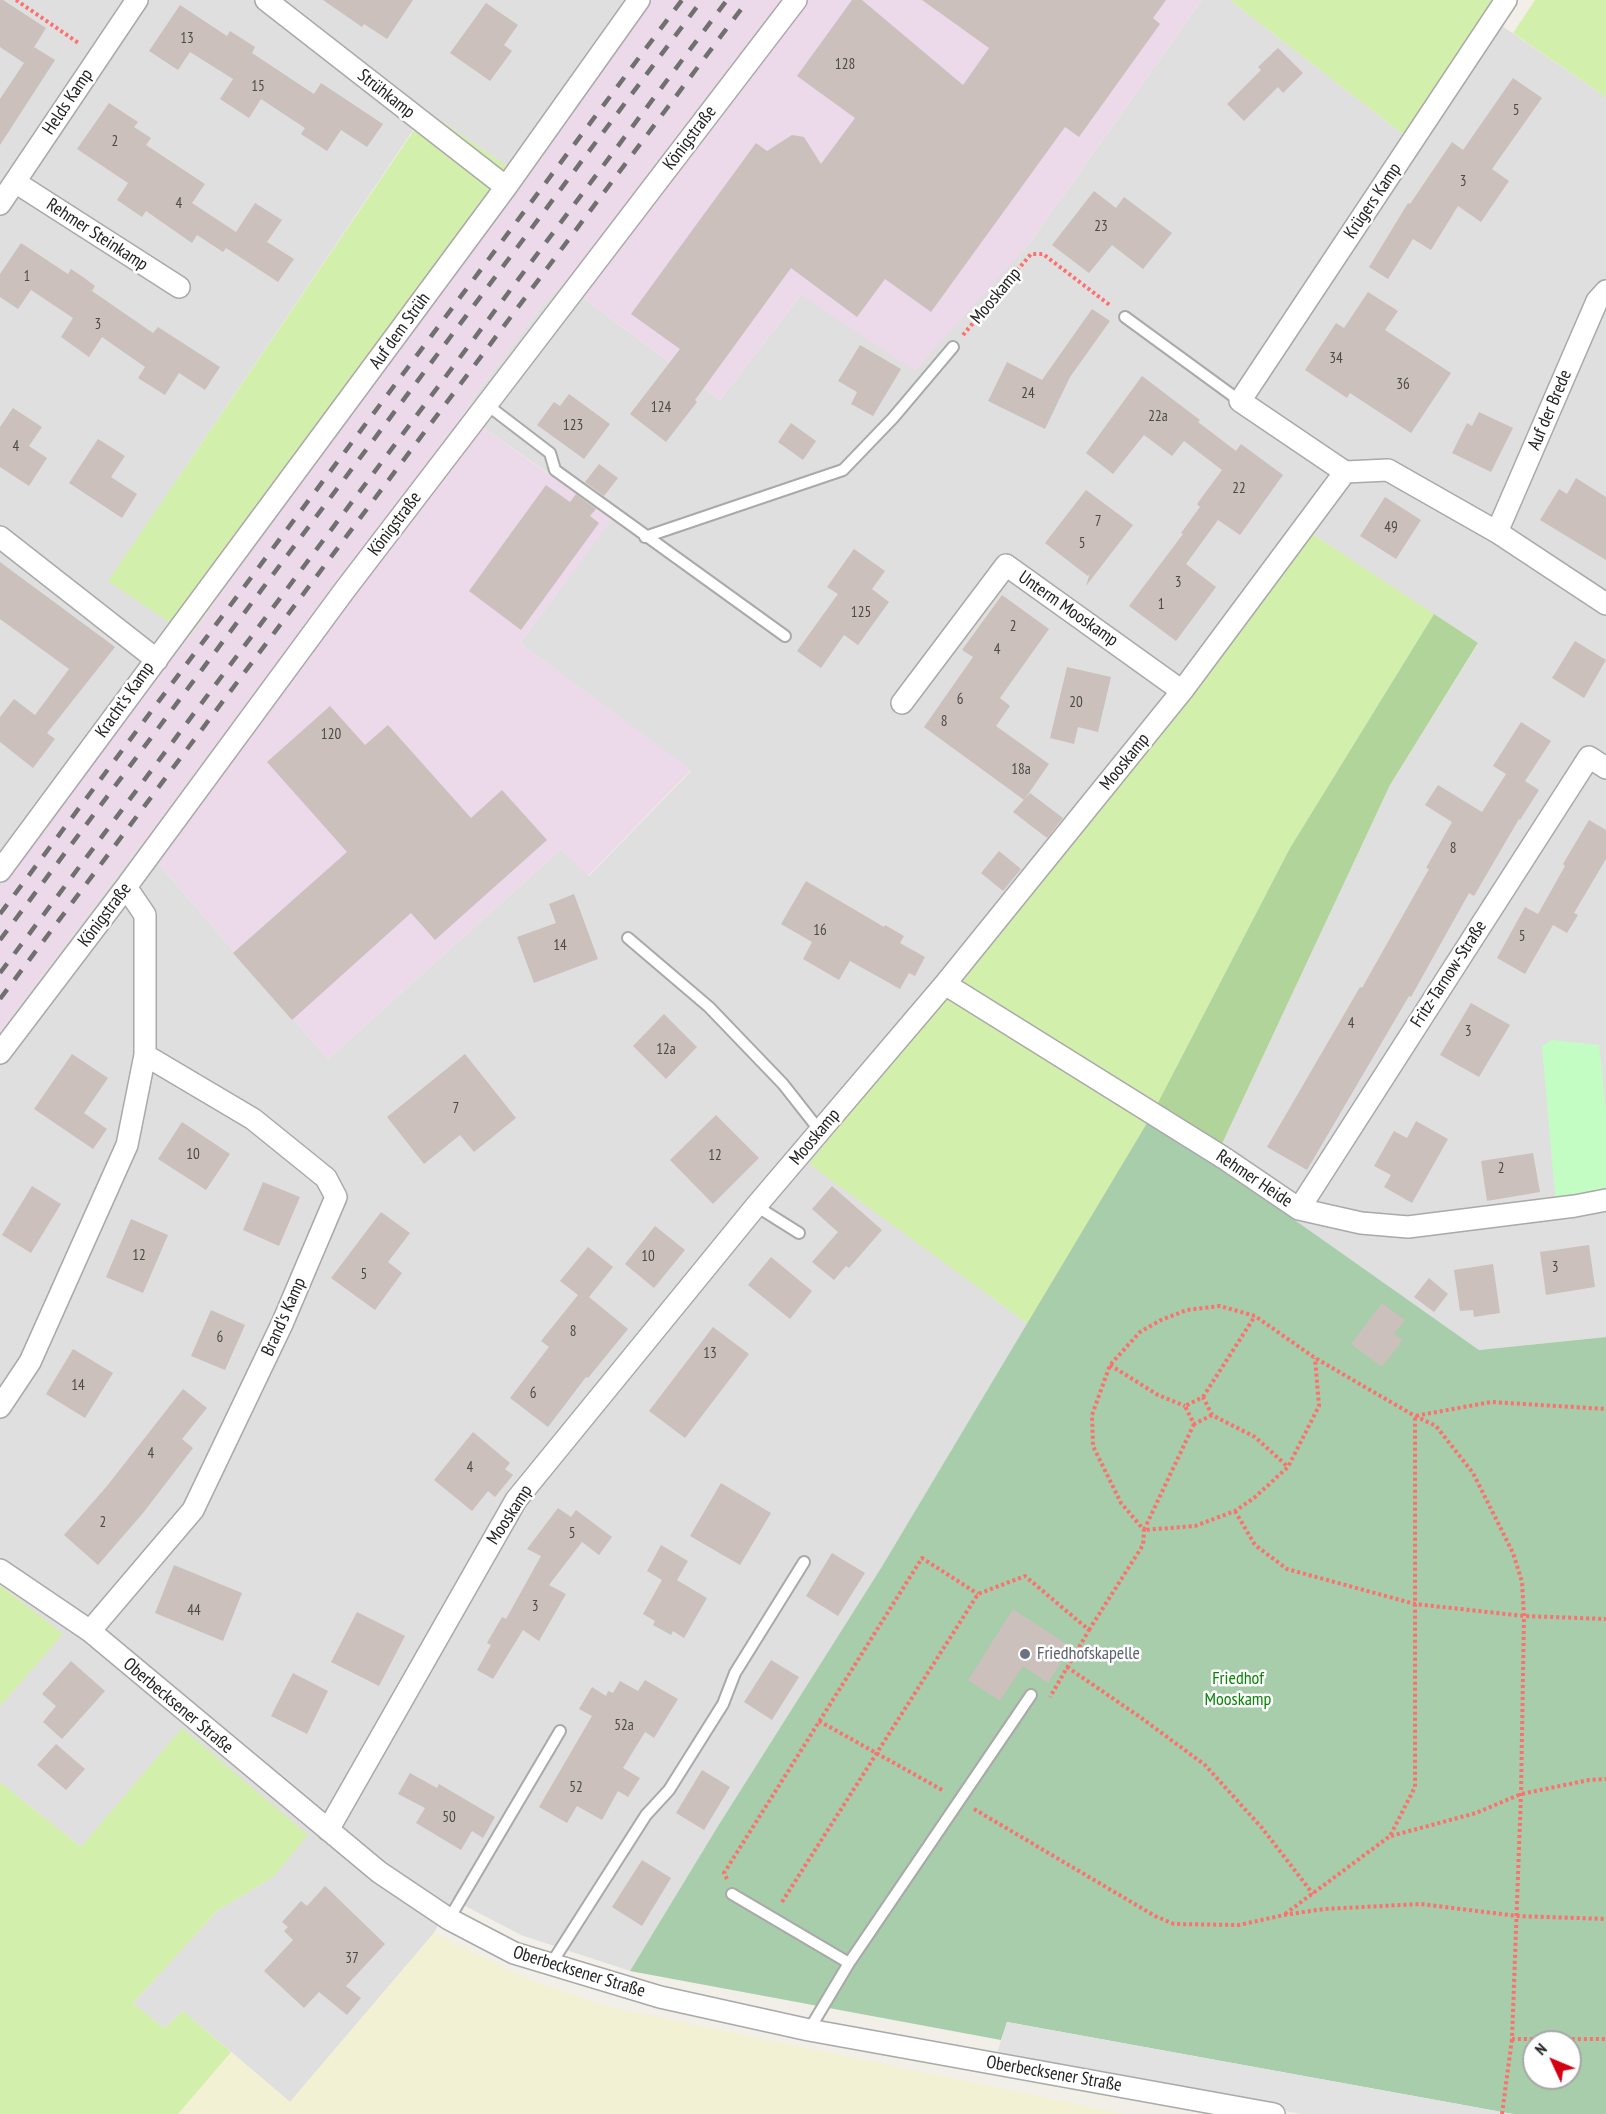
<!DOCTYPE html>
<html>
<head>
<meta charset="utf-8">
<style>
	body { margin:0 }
	#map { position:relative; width:1606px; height:2114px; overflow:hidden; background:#f2eee8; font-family:"PT Sans Narrow",sans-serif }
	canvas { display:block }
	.north { position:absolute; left:1522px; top:2030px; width:60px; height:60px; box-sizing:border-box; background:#fff; border:2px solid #a7a7a7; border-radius:50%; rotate:314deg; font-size:16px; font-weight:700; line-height:24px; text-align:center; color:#222 }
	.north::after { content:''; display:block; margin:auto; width:21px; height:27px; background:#d40012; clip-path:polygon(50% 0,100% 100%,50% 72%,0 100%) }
</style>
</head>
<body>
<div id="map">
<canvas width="1606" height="2114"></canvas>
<div class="north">N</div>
</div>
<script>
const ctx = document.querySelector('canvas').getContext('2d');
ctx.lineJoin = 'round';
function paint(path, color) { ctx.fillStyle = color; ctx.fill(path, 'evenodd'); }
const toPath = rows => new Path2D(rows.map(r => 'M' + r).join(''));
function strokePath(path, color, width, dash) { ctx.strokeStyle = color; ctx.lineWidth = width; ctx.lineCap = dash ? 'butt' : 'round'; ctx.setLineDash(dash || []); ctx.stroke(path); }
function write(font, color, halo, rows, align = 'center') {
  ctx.font = font + ' "PT Sans Narrow",sans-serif'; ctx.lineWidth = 5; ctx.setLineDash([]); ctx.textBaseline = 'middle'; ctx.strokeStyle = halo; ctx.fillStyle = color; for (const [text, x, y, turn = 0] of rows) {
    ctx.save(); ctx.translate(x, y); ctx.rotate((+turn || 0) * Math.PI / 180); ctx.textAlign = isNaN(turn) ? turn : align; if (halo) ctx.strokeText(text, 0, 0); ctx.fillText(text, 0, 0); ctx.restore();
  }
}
paint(toPath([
	[0,0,641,0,520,175,426,111,109,580,190,636,0,887],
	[1202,0,1230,0,1404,135,1486,15,1606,97,1606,1337,1479,1350,1213,1163,1390,785,1478,644,1311,533,986,952,846,1117,810,1164,1028,1324,881,1568,718,1826,630,1971,521,1935,452,1899,434,1933,290,2102,183,2011,164,2028,133,2003,218,1910,273,1877,81,1847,0,1782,0,1706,62,1634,0,1585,0,1032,141,844,328,1059,561,849,589,876,691,771,520,643,612,518,464,414,473,398,544,303,563,283,720,400,801,295,1028,245]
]), '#e0dfdf');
paint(toPath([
	[641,0,1202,0,1028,245,915,371,801,295,720,400,563,283,544,303,473,398,464,414,612,519,520,643,691,770,588,876,561,849,328,1059,141,844,0,1032,0,887,190,636,520,175]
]), '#ecdaea');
paint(toPath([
	[434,1933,530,1980,609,2007,1124,2114,178,2114,231,2052,290,2102]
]), '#f2f1d3');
paint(toPath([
	[1230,0,1496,0,1404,135],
	[1535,0,1606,0,1606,97,1513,33],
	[427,111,520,175,190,636,108,581],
	[1311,533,1434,614,1290,848,1150,1118,1028,1324,809,1164,846,1117,986,952],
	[0,1585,63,1634,0,1706],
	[182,1728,308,1835,273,1877,218,1910,133,2003,164,2028,183,2011,231,2052,178,2114,0,2114,0,1782,81,1847]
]), '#d2efab');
paint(toPath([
	[1434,614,1478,643,1390,785,1213,1163,1150,1118,1290,848]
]), '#b0d49a');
paint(toPath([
	[1150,1118,1479,1350,1606,1337,1606,2114,1513,2114,1007,2022,1001,2040,630,1971,718,1826,881,1568],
	[1534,2042,1570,2042,1570,2078,1534,2078]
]), '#a7cdaa');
paint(toPath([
	[1552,1040,1599,1045,1606,1110,1606,1198,1556,1206,1542,1046]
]), '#c4fdc4');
paint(toPath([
	[1007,2022,1513,2114,1302,2114,995,2059]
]), '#e2e2e2');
paint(toPath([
	[0,0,3,0,46,28,28,57,34,47,55,60,0,145,0,99,24,63,0,47],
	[323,0,413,0,387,39,364,24,362,27],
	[852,0,862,0,963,85,989,48,922,0,1166,0,1153,18,1160,24,1079,137,1065,127,931,312,885,279,857,317,791,268,695,400,697,402,666,442,630,414,680,349,631,314,756,143,767,151,792,135,804,137,821,164,855,118,797,76],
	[486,3,518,25,504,45,512,51,490,81,450,53],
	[180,5,227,36,230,31,255,47,252,53,314,94,321,83,383,124,367,147,341,130,327,151,301,134,305,128,261,99,249,118,220,99,233,79,190,52,178,70,149,51],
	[1278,48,1303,73,1283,93,1278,87,1244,121,1227,104,1261,70,1258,67],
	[1513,78,1542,98,1492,169,1509,181,1481,222,1458,206,1431,250,1413,239,1388,279,1369,267,1408,203,1410,204,1452,142,1463,150],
	[109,103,138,122,134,127,151,138,146,145,205,184,192,203,236,232,255,203,282,220,267,242,294,259,278,282,226,248,223,252,197,235,192,243,146,211,142,217,117,200,128,183,77,149],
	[1094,191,1116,208,1124,197,1172,233,1143,269,1112,245,1089,273,1052,245],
	[21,243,68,274,71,269,83,277,95,286,92,291,153,333,158,327,220,367,205,390,179,373,165,395,138,378,145,367,102,337,89,357,61,337,73,318,31,290,18,309,0,297,0,274],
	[1368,292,1398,311,1385,330,1451,373,1411,433,1350,393,1347,398,1305,370,1336,323,1344,328],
	[1092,309,1110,321,1070,377,1045,429,988,401,1007,362,1042,380],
	[860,345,901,369,873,416,851,404,857,392,838,381],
	[1142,376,1200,420,1198,422,1236,451,1241,444,1283,475,1240,535,1218,520,1186,564,1216,587,1176,641,1129,606,1183,534,1181,533,1200,507,1197,504,1222,470,1184,441,1172,456,1144,435,1113,474,1086,453],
	[569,394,610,424,584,459,537,425,554,402,560,406],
	[13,408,42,427,29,446,47,458,29,486,0,467,0,427],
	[1479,412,1513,428,1491,472,1452,453,1467,423,1472,426],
	[791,423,816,441,803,460,778,442],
	[98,439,125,456,111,477,137,494,122,518,69,483],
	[599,464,618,478,604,496,585,482],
	[1576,478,1606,497,1606,560,1540,520,1559,489,1567,494],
	[546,485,570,502,576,494,596,509,590,516,599,523,521,630,469,591],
	[1086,490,1133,525,1086,586,1090,573,1088,576,1045,543],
	[1385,497,1421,520,1396,559,1360,536],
	[854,549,885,571,872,589,889,602,858,645,844,635,821,668,797,651,838,594,827,587],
	[0,562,115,647,47,733,55,739,33,768,0,742,0,717,14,699,35,715,69,669,0,619],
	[1002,595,1049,629,1000,698,1010,706,996,726,1049,764,1024,800,924,727,973,657,962,650],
	[1575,641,1606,660,1584,698,1552,678],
	[1067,667,1111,677,1098,732,1078,727,1074,744,1050,738],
	[330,706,365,745,388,725,471,818,502,790,547,840,435,940,411,913,292,1020,233,953,347,852,267,762],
	[1521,722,1551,741,1525,781,1539,790,1520,820,1519,819,1474,896,1469,893,1411,997,1409,996,1307,1170,1267,1147,1360,987,1362,988,1429,869,1426,868,1452,822,1425,805,1438,785,1482,812,1506,774,1493,766],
	[1030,793,1063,818,1047,838,1013,812],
	[1589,820,1606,830,1606,859,1574,913,1578,915,1567,933,1553,925,1525,974,1497,958,1525,907,1538,914,1565,866,1563,864],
	[999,851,1021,869,1003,891,981,873],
	[806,881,884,927,885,925,904,936,900,943,925,957,915,976,909,973,900,989,850,961,839,980,803,959,812,942,781,924],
	[574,894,598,959,534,983,517,937,556,923,549,904],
	[1471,1003,1510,1025,1479,1077,1440,1055],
	[664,1014,697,1047,666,1079,633,1046],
	[72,1054,108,1078,84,1113,107,1129,93,1149,34,1109],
	[465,1054,516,1118,474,1152,460,1135,424,1164,387,1117],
	[716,1115,759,1158,713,1204,670,1160],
	[1416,1121,1448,1139,1412,1203,1384,1187,1391,1175,1374,1166,1394,1131,1407,1138],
	[182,1122,230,1154,206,1190,158,1159],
	[1533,1153,1540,1192,1487,1201,1481,1161],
	[263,1182,300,1197,279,1246,243,1230],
	[32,1186,61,1204,31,1253,2,1235],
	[832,1186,882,1230,849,1268,846,1266,834,1280,812,1262,838,1232,812,1209],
	[381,1212,410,1233,388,1262,402,1273,375,1310,331,1278],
	[131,1219,168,1235,143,1293,106,1277],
	[655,1226,685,1250,654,1288,625,1264],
	[1589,1245,1595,1287,1546,1295,1540,1252],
	[588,1247,613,1267,589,1297,628,1329,588,1378,586,1377,548,1427,510,1398,549,1347,541,1341,578,1295,560,1281],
	[771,1257,812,1291,790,1319,748,1285],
	[1493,1264,1500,1313,1474,1317,1473,1310,1460,1311,1454,1270],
	[1429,1278,1448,1294,1434,1312,1414,1297],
	[1382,1303,1405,1320,1394,1334,1403,1340,1382,1367,1351,1344],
	[211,1310,245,1325,225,1370,191,1356],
	[713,1327,749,1354,685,1438,649,1411],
	[73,1349,113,1373,85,1418,46,1394],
	[183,1389,207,1408,182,1439,193,1448,143,1513,98,1565,64,1535,107,1486],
	[473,1432,510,1463,505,1469,513,1475,495,1497,488,1491,472,1511,434,1480],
	[721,1483,771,1513,740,1565,690,1536],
	[558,1508,571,1517,576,1510,612,1537,599,1555,582,1542,549,1585,566,1594,539,1641,523,1630,493,1679,477,1670,491,1645,487,1643,502,1617,506,1619,541,1556,527,1549],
	[661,1545,688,1561,677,1580,707,1598,684,1638,673,1631,671,1635,653,1625,655,1621,643,1614,662,1580,647,1571],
	[832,1553,865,1573,838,1616,806,1596],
	[174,1565,242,1593,223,1641,155,1613],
	[1013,1609,1071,1647,1048,1683,1023,1666,1000,1701,968,1680],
	[357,1612,405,1636,379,1686,331,1662],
	[771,1660,799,1677,772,1720,744,1702],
	[71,1661,105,1691,62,1739,43,1722,56,1706,42,1694],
	[293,1673,328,1691,307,1734,271,1716],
	[645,1680,678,1699,654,1738,645,1732,623,1768,640,1778,628,1797,618,1791,602,1820,577,1806,567,1823,539,1807,592,1716,579,1709,592,1687,606,1696,608,1691,613,1693,620,1681,638,1691],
	[56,1744,85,1769,66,1790,37,1765],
	[702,1770,730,1787,704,1830,676,1813],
	[410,1773,437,1788,439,1784,495,1817,483,1838,472,1831,461,1850,416,1823,425,1808,398,1794],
	[642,1860,671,1878,642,1926,612,1907],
	[325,1886,385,1944,346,1986,361,1998,347,2015,319,1992,304,2008,264,1971,293,1940,284,1931,288,1927,282,1922,301,1901,307,1906]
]), '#cbc0bb');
const service = toPath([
	[1125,317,1240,401],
	[486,404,550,453,555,470,785,636],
	[645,537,843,470,893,418,953,347],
	[628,938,709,1007,783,1084,820,1131],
	[756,1206,799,1233],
	[732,1894,849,1963],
	[449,1919,560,1731],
	[551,1964,646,1815,669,1790,723,1704,735,1673,804,1562],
	[809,2030,849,1963,1031,1695]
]);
const minor = toPath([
	[266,0,506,187],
	[15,182,179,287],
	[0,204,137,0],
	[1345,472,1240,401,1506,0],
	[1497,532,1597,301,1606,291],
	[0,537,157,660],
	[902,703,1006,565,1182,691],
	[0,871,506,187,639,0],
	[945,984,1224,1158,1299,1209,1361,1223,1408,1227,1575,1206,1606,1200],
	[0,1053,126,887,344,591,796,0],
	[1299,1209,1589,757,1606,768],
	[0,1407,30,1362,127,1145,145,1055,145,915,126,887],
	[0,1570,90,1631,379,1872,449,1919,514,1953,660,1997,809,2030,1274,2114],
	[90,1631,193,1510,282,1324,336,1197,326,1178,253,1119,145,1055],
	[328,1830,516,1500,756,1206,945,984,1182,691,1345,472,1388,470,1497,532,1606,604]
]);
strokePath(service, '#a9a9a9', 14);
strokePath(minor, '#a9a9a9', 24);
strokePath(toPath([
	[16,0,80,44],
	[963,335,1031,254,1043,254,1111,306],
	[1110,1365,1158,1395,1185,1406],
	[1203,1397,1255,1316],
	[1212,1415,1194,1424,1185,1406,1203,1397,1212,1415,1255,1437,1288,1467],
	[1194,1424,1144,1530,1195,1526,1235,1511,1254,1498,1288,1467,1319,1406,1315,1358],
	[1235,1511,1255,1545,1287,1569,1415,1604,1524,1616,1606,1619],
	[1089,1630,1143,1545,1144,1530,1121,1503,1093,1446,1092,1415,1110,1365,1140,1332,1161,1320,1187,1310,1220,1306,1255,1316,1315,1358,1415,1416,1436,1426,1473,1473,1513,1553,1522,1582,1524,1616,1521,1794,1512,2039,1606,2039],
	[1067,1667,1140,1717,1205,1765,1262,1828,1313,1894],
	[819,1721,944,1791],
	[974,1809,1155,1916,1174,1924,1239,1925,1284,1915,1324,1909,1421,1904,1517,1916,1606,1919],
	[1391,1836,1476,1813,1521,1794,1589,1780,1606,1779],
	[727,1879,724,1873,922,1558,978,1594],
	[782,1902,978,1594,1025,1576,1089,1630,1050,1697],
	[1285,1914,1390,1836,1415,1787,1415,1416,1491,1402,1606,1409],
	[1502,2114,1512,2039]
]), '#ff6f6d', 4, [3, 3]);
strokePath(service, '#fff', 10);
strokePath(minor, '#fff', 21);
strokePath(toPath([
	[0,914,682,0],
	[0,940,702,0],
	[0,973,727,0],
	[0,999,748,0]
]), '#707070', 4.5, [12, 12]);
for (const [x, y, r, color] of [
	[1025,1654,6,"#6b7280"]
]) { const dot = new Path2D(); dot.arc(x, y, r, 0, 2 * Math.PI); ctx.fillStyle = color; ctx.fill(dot); strokePath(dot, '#fff', 2); }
write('15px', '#4c4a48', null, [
	["13",187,39],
	["128",845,65],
	["15",258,87],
	["5",1516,111],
	["2",115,142],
	["3",1463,182],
	["4",179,204],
	["23",1101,227],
	["1",27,277],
	["3",98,325],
	["34",1336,359],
	["36",1403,385],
	["24",1028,394],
	["124",661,408],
	["22a",1158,417],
	["123",573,426],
	["4",16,447],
	["22",1239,489],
	["7",1098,522],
	["49",1391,528],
	["5",1082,544],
	["3",1178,583],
	["1",1161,605],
	["125",861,613],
	["2",1013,627],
	["4",997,650],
	["6",960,700],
	["20",1076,703],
	["8",944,722],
	["120",331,735],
	["18a",1021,770],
	["8",1453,849],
	["16",820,931],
	["5",1522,937],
	["14",560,946],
	["4",1351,1024],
	["3",1468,1032],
	["12a",666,1050],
	["7",456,1109],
	["10",193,1155],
	["12",715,1156],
	["2",1501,1169],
	["12",139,1256],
	["10",648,1257],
	["3",1555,1268],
	["5",364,1275],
	["8",573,1332],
	["6",220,1338],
	["13",710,1354],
	["14",78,1386],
	["6",533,1394],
	["4",151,1454],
	["4",470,1468],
	["2",103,1523],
	["5",572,1534],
	["3",535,1607],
	["44",194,1611],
	["52a",624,1726],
	["52",576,1788],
	["50",449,1818],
	["37",352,1959]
]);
write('18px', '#222', '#fff', [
	["Strühkamp",386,94,38],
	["Helds Kamp",68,102,-56],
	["Königstraße",690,138,-53],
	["Krügers Kamp",1373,201,-56],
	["Rehmer Steinkamp",97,235,33],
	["Mooskamp",996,296,-50],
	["Auf dem Strüh",400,331,-54],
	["Auf der Brede",1550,410,-67],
	["Königstraße",395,524,-53],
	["Unterm Mooskamp",1068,609,35],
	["Kracht's Kamp",125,700,-55],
	["Mooskamp",1125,762,-51],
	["Königstraße",105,915,-53],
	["Fritz-Tarnow-Straße",1449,974,-57],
	["Mooskamp",815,1137,-50],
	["Rehmer Heide",1254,1179,34],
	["Brand's Kamp",284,1317,-66],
	["Mooskamp",510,1515,-57],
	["Oberbecksener Straße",178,1706,40],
	["Oberbecksener Straße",579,1972,17],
	["Oberbecksener Straße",1054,2074,10]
]);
write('18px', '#5b616d', '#fff', [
	["Friedhofskapelle",1037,1654]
], 'left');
write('18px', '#058605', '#fff', [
	["Friedhof",1238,1679],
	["Mooskamp",1238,1700]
]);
</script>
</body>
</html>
